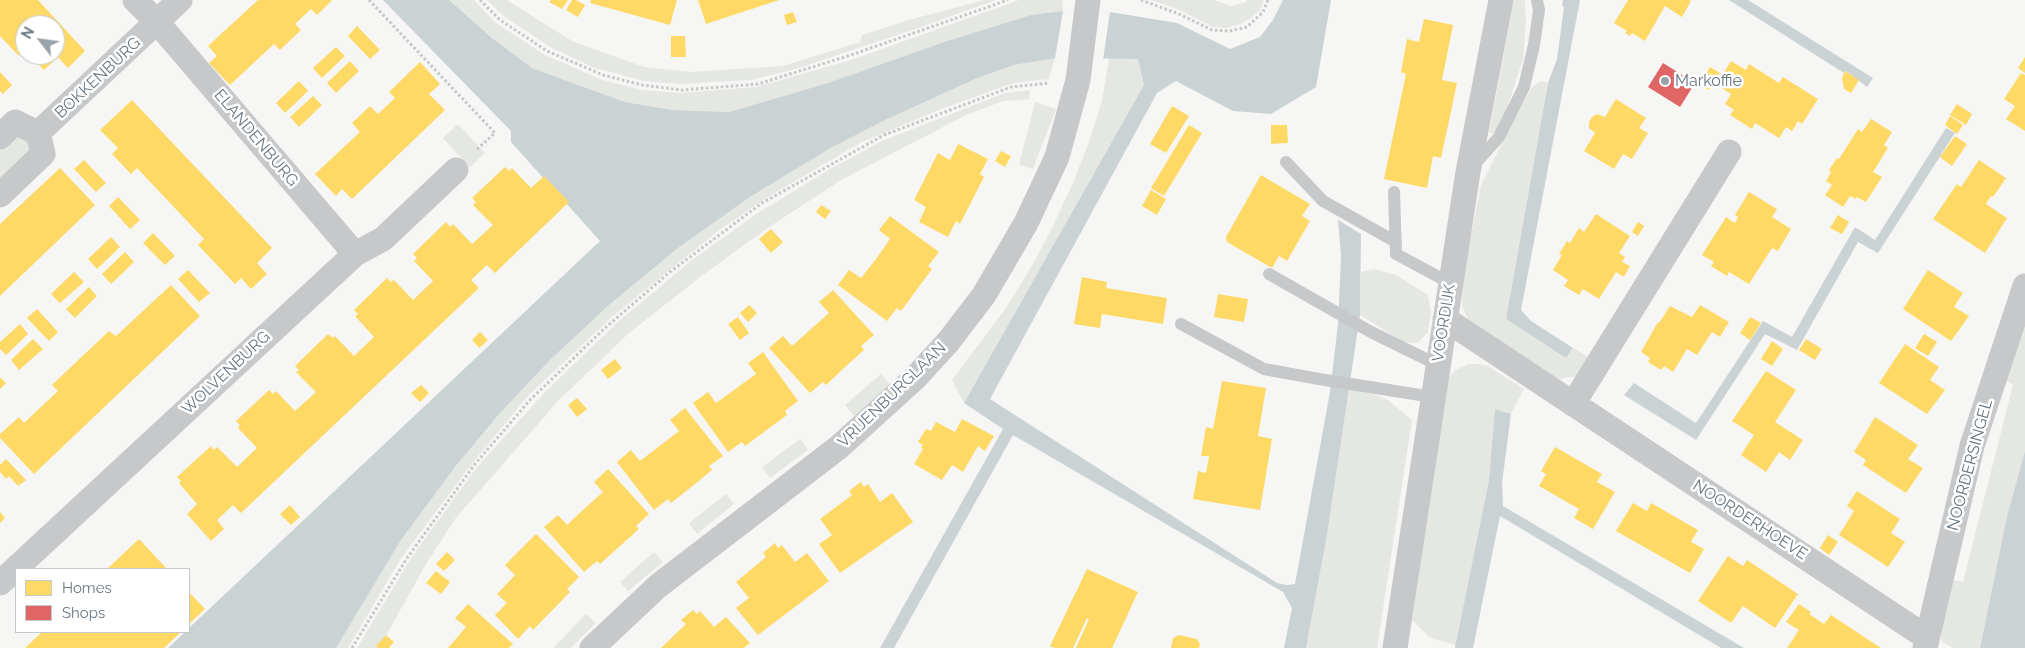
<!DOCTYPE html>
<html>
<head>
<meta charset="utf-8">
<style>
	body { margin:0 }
	#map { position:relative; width:2025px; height:648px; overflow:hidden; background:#f6f6f5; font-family:Raleway,sans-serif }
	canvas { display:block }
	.legend { position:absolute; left:15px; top:568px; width:175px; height:65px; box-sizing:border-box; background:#fff; border:1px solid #c3c9cd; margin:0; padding:6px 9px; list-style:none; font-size:15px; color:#697782 }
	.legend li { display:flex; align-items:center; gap:10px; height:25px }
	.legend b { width:25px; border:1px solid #c3c9cd }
	.north { position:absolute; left:15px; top:15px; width:50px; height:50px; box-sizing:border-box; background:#fff; border:1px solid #c3c9cd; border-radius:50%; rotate:300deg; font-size:14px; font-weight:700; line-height:20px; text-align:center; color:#697782 }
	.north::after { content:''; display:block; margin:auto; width:18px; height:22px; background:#9aa3aa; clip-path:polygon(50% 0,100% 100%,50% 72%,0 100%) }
</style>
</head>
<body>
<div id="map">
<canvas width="2025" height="648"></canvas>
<ul class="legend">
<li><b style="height:14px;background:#ffd966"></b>Homes</li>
<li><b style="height:14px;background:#e06666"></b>Shops</li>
</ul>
<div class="north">N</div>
</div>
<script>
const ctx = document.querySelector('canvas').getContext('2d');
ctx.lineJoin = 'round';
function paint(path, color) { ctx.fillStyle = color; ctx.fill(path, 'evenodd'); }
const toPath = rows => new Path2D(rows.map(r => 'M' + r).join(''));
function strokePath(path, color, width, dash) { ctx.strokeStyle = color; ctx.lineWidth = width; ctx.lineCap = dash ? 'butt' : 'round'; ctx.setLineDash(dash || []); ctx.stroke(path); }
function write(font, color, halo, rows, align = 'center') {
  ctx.font = font + ' Raleway,sans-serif'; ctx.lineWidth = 5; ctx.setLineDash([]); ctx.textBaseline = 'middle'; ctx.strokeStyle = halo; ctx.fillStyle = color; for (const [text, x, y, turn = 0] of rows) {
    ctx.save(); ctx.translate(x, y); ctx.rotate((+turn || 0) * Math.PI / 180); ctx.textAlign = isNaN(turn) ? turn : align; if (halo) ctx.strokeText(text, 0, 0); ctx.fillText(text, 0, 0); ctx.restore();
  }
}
paint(toPath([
	[449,0,474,0,496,23,545,55,602,80,643,90,681,93,756,87,851,60,1019,0,1062,0,1063,11,1031,15,944,42,828,83,729,112,673,110,625,102,532,68,492,38],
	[487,0,507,0,572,41,644,67,691,72,783,66,860,42,862,35,909,20,984,0,996,0,918,28,799,68,751,80,679,84,644,81,592,67,550,47,501,14],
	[1151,0,1214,0,1231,6,1246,2,1247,0,1264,0,1260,10,1250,19,1238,25,1226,28,1213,27,1177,9],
	[1514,0,1525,0,1526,23,1523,59,1509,102,1496,134,1489,133],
	[1055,58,1049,79,1013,83,939,110,862,142,766,198,718,231,613,316,528,396,474,461,400,560,348,648,336,648,401,540,455,467,500,413,550,360,610,304,678,248,750,197,829,149,881,122,975,79,1014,65],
	[1109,59,1138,59,1144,85,964,403,952,380,1006,308,1033,264,1053,226,1072,185,1088,145,1102,101],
	[1541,81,1548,83,1506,319,1566,358,1573,348,1590,358,1576,376,1561,379,1553,377,1469,322,1462,305,1463,277,1481,185,1517,113,1534,85],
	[1030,90,1029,99,1003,101,966,115,841,180,769,227,704,274,629,333,558,401,455,519,426,564,379,648,357,648,411,558,477,467,546,391,620,320,692,260,758,213,830,169,882,141,1005,93],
	[1035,102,1056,109,1033,169,1019,165],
	[458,124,485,153,470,167,443,138],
	[19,128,39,149,0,186,0,145],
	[1374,269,1396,275,1428,295,1431,313,1428,332,1418,343,1403,342,1360,315,1361,272],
	[2025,314,2025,451,2007,516,1980,648,1953,648,1943,642,1940,635,1951,580,1963,582,2013,385,2003,378],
	[1468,364,1479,364,1488,366,1524,389,1511,414,1495,409,1489,480,1456,645,1437,640,1428,636,1412,620,1448,378,1456,370],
	[881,374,890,384,854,416,845,405],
	[1349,389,1373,394,1388,400,1412,420,1377,648,1306,648,1327,535],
	[800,439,808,450,770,478,762,467],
	[726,494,734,504,697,534,689,523],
	[654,552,663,562,628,591,620,582],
	[586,614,596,623,571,648,553,648]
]), '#e5e7e3');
paint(toPath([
	[383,0,449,0,492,38,532,68,625,102,673,110,729,112,828,83,944,42,1031,15,1063,11,1110,12,1177,23,1230,49,1260,37,1273,20,1283,0,1331,0,1316,87,1271,114,1233,111,1176,81,1157,93,990,399,1277,583,1287,585,1295,584,1330,392,1338,324,1341,256,1338,220,1361,234,1360,315,1327,535,1306,648,1284,648,1292,608,1283,592,1013,435,894,648,880,648,1003,429,964,403,1144,85,1138,59,1056,58,1014,65,975,79,881,122,829,149,750,197,678,248,610,304,550,360,500,413,455,467,401,540,336,648,168,648,185,632,189,632,189,628,600,241,511,142,511,131],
	[1563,0,1580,0,1521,310,1531,321,1573,348,1566,358,1506,319,1548,83,1557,59,1564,7,1562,6],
	[1729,0,1748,0,1873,78,1867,87,1846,71,1844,73],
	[1946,128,1955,133,1878,253,1858,242,1797,350,1765,334,1696,440,1624,395,1634,383,1696,423,1763,321,1792,337,1855,227,1875,240],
	[1495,409,1511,414,1502,483,1503,506,1744,648,1721,648,1500,516,1473,648,1455,648,1489,480],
	[2025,451,2025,648,1980,648,2007,516]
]), '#cbd2d4');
paint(toPath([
	[1063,11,1110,12,1103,60,1055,58]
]), '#f6f6f5');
paint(toPath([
	[0,0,38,0,85,51,68,68,58,57,44,70,30,55,55,55,55,25,25,25,25,51,19,56,0,36],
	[258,0,332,0,317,15,311,9,295,24,301,30,280,50,274,44,230,85,209,63,217,56,208,46],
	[551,0,568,0,562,9,549,2],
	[572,0,576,0,585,5,578,17,566,10],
	[591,0,677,0,670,25,590,3],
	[698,0,779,0,706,24],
	[1628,0,1689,0,1691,1,1682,17,1665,6,1645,41,1632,33,1630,36,1625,33,1627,31,1614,23],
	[793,12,797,22,787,25,784,15],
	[1424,19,1453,25,1442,80,1457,83,1441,158,1433,156,1427,188,1384,179,1406,74,1401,72,1407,39,1419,42],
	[357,26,380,50,370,59,348,36],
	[671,36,685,36,686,57,671,57],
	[336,47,345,56,322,78,313,68],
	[2025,57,2025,73,2018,68],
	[350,61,359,71,336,93,327,83],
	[1731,61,1746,70,1749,64,1779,83,1783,77,1818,99,1802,124,1798,121,1792,131,1786,127,1779,138,1755,123,1752,129,1730,115,1734,110,1725,104,1731,94,1716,85],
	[420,62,440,84,429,94,445,110,352,199,342,189,336,196,315,174,360,132,352,123,370,106,378,114,395,98,389,92],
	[1710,67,1720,73,1708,90,1700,85],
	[1845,71,1859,80,1851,93,1844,89,1842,78],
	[0,72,12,85,3,94,0,91],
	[2021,73,2025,75,2025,131,2006,119,2015,106,2004,99],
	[299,81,308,91,285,113,276,103],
	[313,96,322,105,299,127,290,117],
	[1616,99,1646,118,1639,128,1648,133,1632,159,1623,154,1614,169,1584,151,1595,133,1589,128,1589,122,1592,117,1597,114,1605,117],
	[132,100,272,248,257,263,267,274,251,289,241,278,235,284,198,245,204,239,188,222,137,168,131,174,112,154,118,148,100,130],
	[1957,104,1972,114,1966,125,1950,115],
	[1172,106,1189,116,1166,153,1150,144],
	[1950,116,1963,125,1957,134,1945,125],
	[1871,119,1892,132,1884,145,1888,148,1873,172,1882,177,1866,202,1857,197,1856,199,1850,196,1843,207,1825,195,1832,185,1826,181,1831,172,1829,170,1837,158,1839,159,1858,129,1862,132],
	[1189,125,1202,133,1164,196,1151,188],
	[1271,125,1287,125,1288,143,1271,144],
	[1955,136,1967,144,1952,166,1940,157],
	[958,144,988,159,980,174,984,177,960,224,956,221,948,237,919,222,926,207,914,200,938,153,950,160],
	[1001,151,1011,156,1005,167,995,161],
	[84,160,106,183,96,192,74,169],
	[1979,160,2006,178,1993,197,1991,196,1986,204,2007,218,1985,253,1933,219,1957,184,1961,187],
	[505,167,509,171,512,168,531,188,544,176,569,202,495,273,487,265,471,280,479,288,241,513,233,505,217,520,224,529,211,541,187,514,197,504,179,483,181,481,177,477,211,446,214,450,217,447,237,467,257,448,238,428,240,425,236,421,269,390,273,394,276,391,295,411,316,392,296,372,299,370,295,366,328,334,333,338,335,336,354,356,374,337,355,316,358,314,354,310,387,278,391,282,394,280,413,300,433,281,414,261,417,258,413,254,446,222,450,227,453,224,472,244,482,235,493,225,473,205,476,202,472,198],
	[60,168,95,205,0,296,0,224],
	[1261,175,1310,204,1302,216,1310,221,1287,261,1279,256,1272,268,1227,242,1226,237],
	[1151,190,1166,199,1157,215,1142,206],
	[1749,192,1777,209,1772,217,1791,229,1778,251,1772,248,1749,284,1729,272,1727,276,1711,266,1714,262,1702,255,1726,217,1735,223,1738,217,1735,215],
	[118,197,140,220,130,229,109,206],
	[821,205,831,211,825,219,816,212],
	[1596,214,1630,236,1619,253,1625,257,1622,262,1630,266,1624,277,1616,272,1599,299,1583,289,1579,295,1564,286,1568,280,1553,270,1562,255,1559,254,1567,241,1570,243,1579,228,1584,232],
	[1838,215,1849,222,1842,234,1830,228],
	[890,216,939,252,928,266,932,269,901,311,897,308,887,321,838,285,849,270,861,278,876,259,890,239,879,230],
	[1638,222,1644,226,1638,236,1632,232],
	[771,229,783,242,771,253,759,239],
	[153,233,175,256,165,265,143,243],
	[111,237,120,247,97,269,88,259],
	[125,252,134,262,111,284,102,274],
	[188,270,210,293,199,302,178,279],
	[1928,270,1963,293,1954,307,1969,316,1951,341,1903,309],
	[74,272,84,282,60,303,51,294],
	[1082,277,1107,282,1106,288,1167,298,1163,324,1102,314,1100,328,1074,324],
	[171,285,200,316,34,474,0,438,0,434,19,417,24,423,58,391,52,385,54,383,109,331,116,336],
	[89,287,97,296,75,318,66,309],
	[833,290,874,335,861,346,864,350,845,367,826,385,823,382,810,393,769,348,783,336,792,346,829,313,819,302],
	[1218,294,1248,299,1244,322,1214,317],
	[749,305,757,313,748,322,740,313],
	[1700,305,1729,322,1720,337,1712,332,1697,355,1687,349,1673,372,1664,366,1661,370,1648,362,1650,358,1641,352,1658,322,1659,323,1670,306,1692,317],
	[37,309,58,332,49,341,27,318],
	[738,317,749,333,740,340,728,324],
	[1750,317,1761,323,1750,340,1740,333],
	[20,324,28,334,6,355,0,349,0,342],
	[480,332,488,340,479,348,472,340],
	[1924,334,1937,342,1928,356,1915,348],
	[33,339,43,349,19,370,11,360],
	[1806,339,1822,349,1815,360,1799,350],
	[1772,341,1783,349,1772,366,1761,359],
	[1905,344,1939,367,1930,380,1945,390,1927,414,1879,383],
	[763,352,798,401,785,411,787,415,745,446,742,442,728,452,693,403,708,392,716,403,756,374,748,363],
	[615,359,622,368,608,379,601,370],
	[1766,371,1796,390,1775,422,1803,440,1790,460,1779,452,1766,472,1741,455,1754,435,1732,421],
	[0,377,6,383,0,389],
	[1222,381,1266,388,1258,436,1272,439,1260,510,1193,499,1198,471,1206,473,1209,456,1201,456,1206,427,1213,429],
	[421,385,429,393,420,402,411,393],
	[577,398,587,409,577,417,568,405],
	[685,408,723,456,709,466,712,470,700,480,671,503,668,499,654,510,617,462,631,450,640,461,679,431,670,420],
	[1875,417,1918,445,1908,459,1923,468,1906,493,1863,465,1866,460,1854,452],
	[962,419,994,436,985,451,978,446,963,472,952,465,942,480,914,464,923,449,921,448,923,445,918,442,926,429,931,431,936,422,955,432],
	[1555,447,1602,474,1597,482,1615,492,1593,529,1574,518,1579,509,1539,486,1546,474,1541,471],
	[6,459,26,480,18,486,9,476,6,479,0,472,0,465],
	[608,469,649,514,636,526,639,529,600,564,597,561,584,572,544,527,558,515,567,525,585,508,603,492,594,482],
	[861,482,864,487,868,484,880,502,892,493,913,522,840,573,819,544,832,535,820,519,852,495,849,491],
	[1857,491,1900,519,1891,533,1905,542,1888,567,1839,535,1854,511,1847,506],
	[1633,503,1647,511,1651,503,1698,530,1691,542,1704,549,1690,573,1616,531],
	[290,505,300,517,291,525,280,514],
	[0,512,5,518,0,523],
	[536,534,579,577,567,589,570,592,533,630,530,626,518,639,495,615,507,603,497,594,515,575,505,565],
	[1828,535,1838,542,1829,555,1820,548],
	[139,539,167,569,107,569],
	[775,543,778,548,782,545,795,562,807,553,829,581,758,635,736,608,749,598,736,582,766,557,763,553],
	[447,552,455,560,444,571,436,564],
	[1728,556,1743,566,1747,560,1798,594,1775,628,1743,606,1731,623,1698,601],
	[1087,569,1138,592,1112,648,1076,648,1089,619,1087,618,1073,648,1054,648,1050,646],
	[436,571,450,582,441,594,426,583],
	[189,592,205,609,189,624],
	[468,604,513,644,509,648,448,648,466,627,455,618],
	[1799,604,1811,612,1809,614,1824,624,1831,615,1881,648,1787,648,1799,630,1786,622],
	[693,610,697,614,700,611,714,627,726,617,750,643,744,648,661,648,686,624,681,620],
	[42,632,181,632,164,648,25,648],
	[386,635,394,642,389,648,378,648,376,646],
	[1179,635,1197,639,1200,644,1199,648,1171,648,1173,638]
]), '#ffd966');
paint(toPath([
	[1663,63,1695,83,1680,107,1648,87]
]), '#e06666');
strokePath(toPath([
	[369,0,495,133,476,150],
	[480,0,500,20,547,51,603,75,642,85,682,90,758,84,848,56,1008,0],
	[1141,0,1179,14,1212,30,1230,31,1247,27,1263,12,1268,0],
	[352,648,407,558,475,464,530,400,605,328,670,272,762,203,884,135,1011,87,1049,83]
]), '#c5c6c7', 3, [2.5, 2.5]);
strokePath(toPath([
	[1286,162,1323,201,1396,242],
	[1473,166,1499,137,1524,87,1534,45,1539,10,1537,0],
	[1394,192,1396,254,1450,283],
	[1269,274,1371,332,1438,365],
	[1181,324,1264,369,1319,379,1433,397]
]), '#c7c8c9', 12);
strokePath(toPath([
	[135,0,157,22,355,254],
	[38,133,180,0],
	[0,137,15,122,38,133,43,154,0,195],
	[1445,319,1926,637],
	[1573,404,1729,152],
	[0,583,355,254,383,239,456,170],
	[592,648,658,586,839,447,915,378,948,342,984,295,1026,223,1057,157,1078,80,1088,0],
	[1395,648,1468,172,1501,0],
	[1925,648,1972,446,2025,286]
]), '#c7c8c9', 25);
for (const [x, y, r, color] of [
	[1665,81,5,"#9aa3aa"]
]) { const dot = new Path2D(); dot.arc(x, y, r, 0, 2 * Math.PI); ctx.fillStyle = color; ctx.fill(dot); strokePath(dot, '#fff', 2); }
write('16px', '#697782', '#fff', [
	["BOKKENBURG",98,78,-43],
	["ELANDENBURG",256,138,50],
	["VOORDIJK",1444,323,-81],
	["WOLVENBURG",226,373,-43],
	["VRIJENBURGLAAN",892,395,-44],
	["NOORDERSINGEL",1970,465,-75],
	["NOORDERHOEVE",1750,520,33]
]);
write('16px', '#697782', '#fff', [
	["Markoffie",1675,81]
], 'left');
</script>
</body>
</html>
